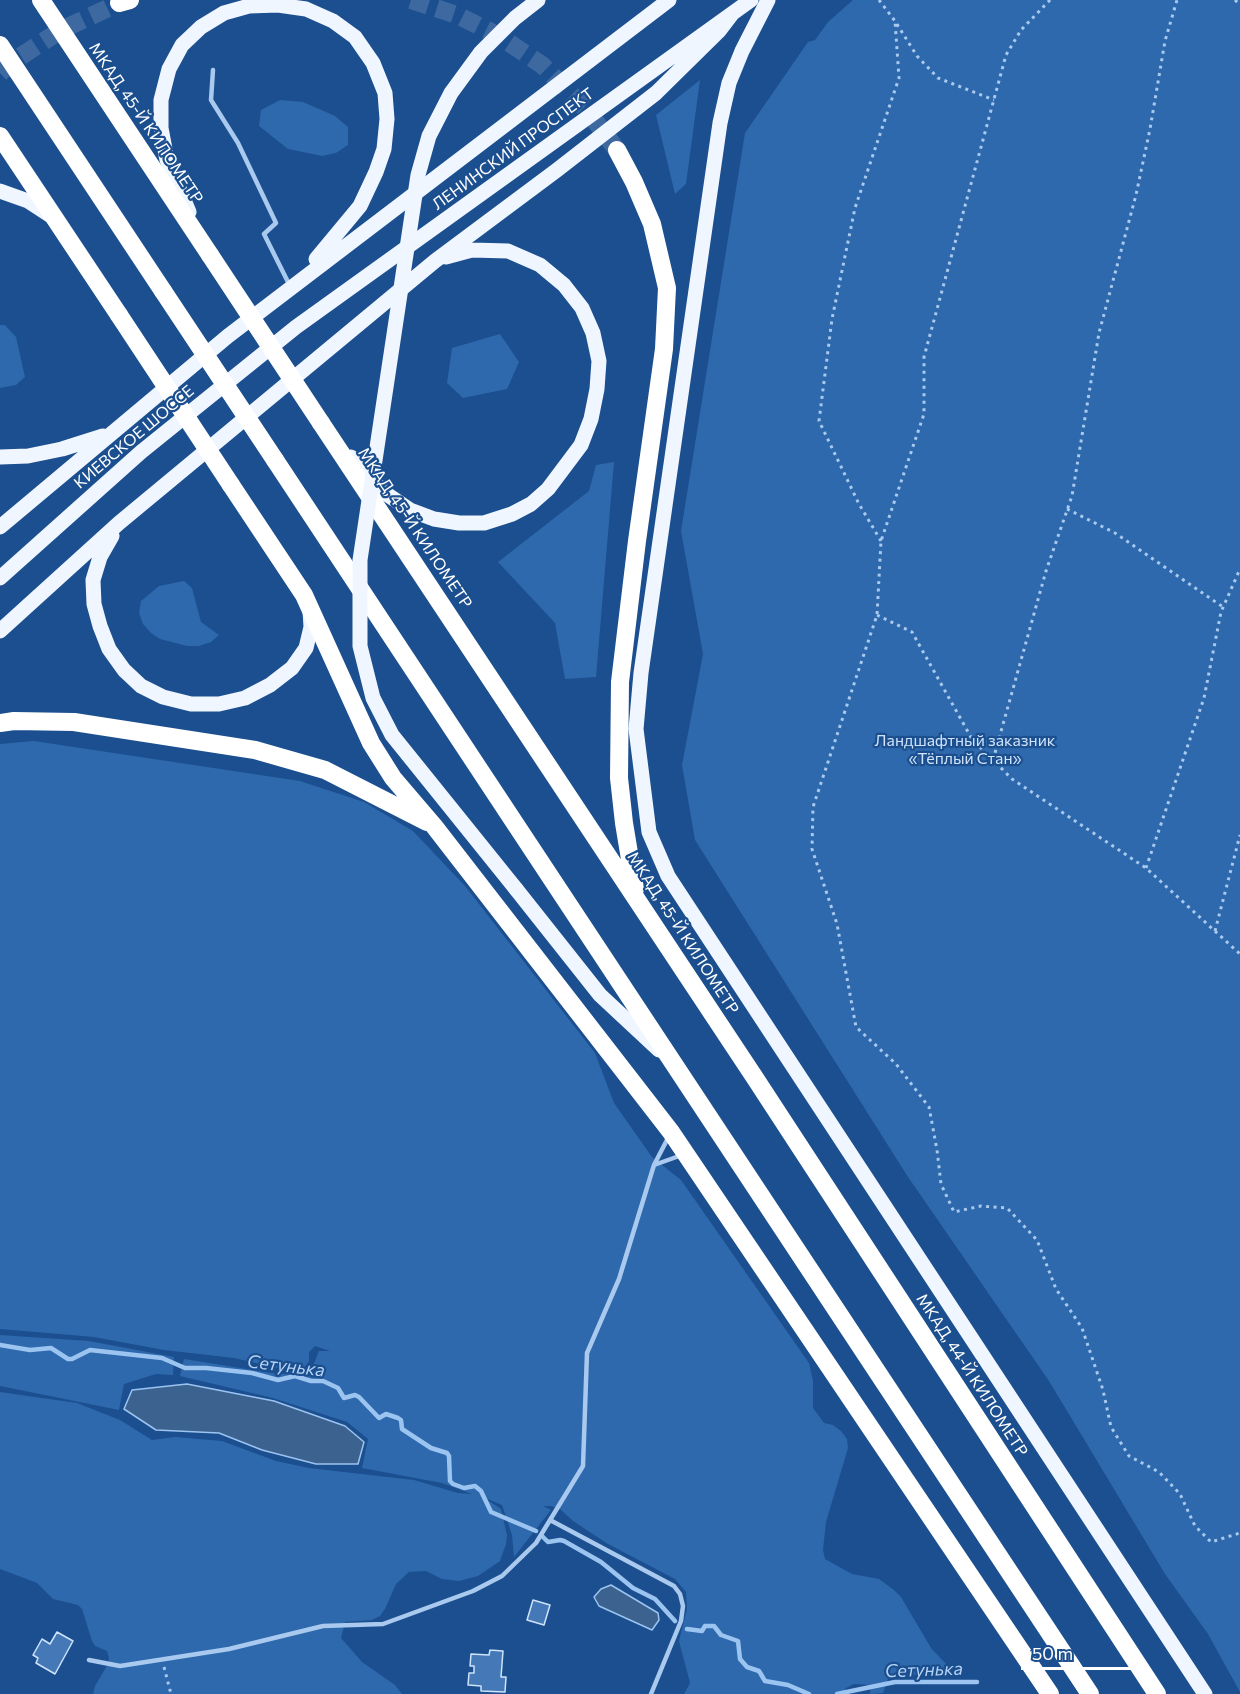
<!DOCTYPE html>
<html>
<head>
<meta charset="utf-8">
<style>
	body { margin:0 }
	#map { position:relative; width:1240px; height:1694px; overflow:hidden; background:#1b4f8f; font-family:Commissioner,sans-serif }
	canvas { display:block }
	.scale { position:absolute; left:1021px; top:1643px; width:112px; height:27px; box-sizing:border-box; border:3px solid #fff; border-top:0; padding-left:8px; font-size:18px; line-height:21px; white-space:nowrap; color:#fff; -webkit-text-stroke:4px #1b4f8f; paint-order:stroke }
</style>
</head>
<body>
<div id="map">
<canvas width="1240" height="1694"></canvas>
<div class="scale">50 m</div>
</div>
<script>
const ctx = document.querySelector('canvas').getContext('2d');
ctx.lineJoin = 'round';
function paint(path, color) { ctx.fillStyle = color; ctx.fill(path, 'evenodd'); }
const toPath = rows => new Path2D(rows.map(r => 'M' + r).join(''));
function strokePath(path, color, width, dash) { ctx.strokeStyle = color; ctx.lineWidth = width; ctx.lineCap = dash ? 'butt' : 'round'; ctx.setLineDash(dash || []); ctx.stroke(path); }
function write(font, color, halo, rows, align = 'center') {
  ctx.font = font + ' Commissioner,sans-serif'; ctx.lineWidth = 4.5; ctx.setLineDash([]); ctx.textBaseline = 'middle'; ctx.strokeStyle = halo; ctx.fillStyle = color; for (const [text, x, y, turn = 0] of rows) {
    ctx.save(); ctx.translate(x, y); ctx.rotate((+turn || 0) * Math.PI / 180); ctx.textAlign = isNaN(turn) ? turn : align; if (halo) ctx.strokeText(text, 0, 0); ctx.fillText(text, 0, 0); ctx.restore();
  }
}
paint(toPath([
	[853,0,1240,0,1240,1692,1208,1634,1165,1574,1049,1381,908,1177,695,840,682,765,703,654,681,531,745,133,808,42,815,40,828,22],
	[700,80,686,184,675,194,656,115],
	[280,100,303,102,335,116,348,127,348,145,336,153,322,156,288,149,259,126,261,110],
	[0,325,5,325,16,337,25,377,16,385,0,388],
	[500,334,519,362,507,389,463,398,447,383,452,348],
	[614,462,596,677,565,679,555,623,498,562,589,491,596,465],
	[184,581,192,588,201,622,219,635,211,642,199,646,187,646,160,639,151,633,143,624,139,613,141,601,159,586],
	[34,741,300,781,364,802,413,831,465,886,595,1053,614,1103,652,1157,681,1180,809,1363,813,1381,813,1408,824,1423,833,1425,841,1431,847,1439,848,1448,826,1522,823,1550,825,1559,852,1574,879,1579,894,1590,901,1597,931,1648,949,1667,945,1676,928,1674,889,1676,883,1693,870,1694,871,1685,854,1684,846,1688,843,1694,684,1694,690,1683,679,1641,687,1609,686,1592,675,1579,608,1544,573,1521,560,1509,551,1506,543,1506,551,1510,514,1557,512,1535,502,1505,483,1497,501,1509,507,1535,506,1544,500,1561,478,1576,459,1581,442,1579,426,1571,409,1572,396,1584,385,1609,380,1616,372,1620,345,1622,341,1638,362,1662,395,1685,402,1694,93,1694,95,1686,108,1664,109,1658,107,1651,95,1646,92,1641,82,1609,78,1605,53,1599,37,1583,0,1569,0,1392,77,1403,120,1420,152,1440,175,1437,222,1441,276,1461,309,1468,414,1480,458,1493,472,1494,442,1483,362,1468,368,1439,347,1422,273,1398,180,1376,184,1359,278,1374,310,1373,319,1351,330,1351,315,1346,309,1352,309,1361,304,1368,286,1370,234,1358,164,1350,94,1337,0,1329,0,744],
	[0,1335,89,1341,174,1357,173,1375,156,1374,124,1384,119,1410,0,1386]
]), '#2e69ad');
const water = toPath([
	[187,1384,274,1401,345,1426,364,1442,358,1464,316,1464,262,1450,219,1433,156,1430,124,1409,132,1390,187,1384],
	[611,1585,658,1613,659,1620,652,1630,599,1606,594,1597,601,1589,611,1585]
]);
paint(water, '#3c6290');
strokePath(water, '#9cc4f0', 1.5);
strokePath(toPath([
	[0,1345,30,1350,51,1348,68,1359,72,1359,90,1350,162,1358,185,1368,206,1368,252,1373,278,1380,295,1376,311,1381,323,1381,338,1388,344,1398,355,1395,359,1397,379,1418,386,1414,398,1418,401,1420,402,1429,431,1448,447,1453,449,1456,450,1481,453,1484,464,1488,475,1486,481,1491,491,1512,536,1531],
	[543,1537,548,1542,560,1540,564,1541,601,1562,633,1588,655,1599,675,1621],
	[687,1629,702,1631,705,1626,714,1626,721,1635,738,1641,740,1659,747,1667,759,1671,765,1681,788,1685,809,1694],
	[837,1694,895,1682,977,1682]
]), '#9cc4f0', 4.5);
const building = toPath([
	[533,1600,550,1605,544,1625,527,1620,533,1600],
	[57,1632,73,1641,55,1674,36,1663,38,1658,33,1655,42,1639,50,1644,57,1632],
	[490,1650,503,1651,501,1677,506,1677,505,1692,481,1691,481,1686,468,1685,469,1673,474,1673,474,1666,470,1666,471,1654,489,1655,490,1650]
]);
paint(building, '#4478b7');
strokePath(building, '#cfe3fa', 1.5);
strokePath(toPath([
	[411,0,457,15,499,36,542,65,586,109,617,150],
	[0,73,12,62,61,30,119,3]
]), '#3d69a0', 18, [18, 9]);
strokePath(toPath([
	[879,0,895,21,917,56,938,78,994,100],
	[1050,0,1021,30,1006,55,924,357,924,414,881,541,877,615,813,807,812,849,837,924,856,1027,896,1064,929,1107,937,1150,941,1184,954,1212,981,1206,1007,1208,1037,1240,1056,1289,1082,1328,1103,1390,1111,1427,1129,1456,1159,1472,1180,1494,1195,1526,1211,1542,1240,1533],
	[1235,0,1240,5],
	[1067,509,1115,533,1223,607],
	[881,541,859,504,819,421,832,319,855,208,899,78,895,21],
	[877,615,912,632,972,739,1012,779,1146,868,1240,954],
	[993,760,1046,571,1072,496,1099,333,1136,195,1150,129,1165,41,1177,0],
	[1146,868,1204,698,1221,612,1240,569],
	[1215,931,1240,835],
	[164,1667,171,1694]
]), '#a9c9ee', 3, [3, 4.5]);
strokePath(toPath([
	[213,70,211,100,238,143,276,223,264,234,289,284],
	[668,1138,654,1165,682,1155],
	[550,1520,674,1586,680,1594,683,1606,681,1621,651,1694],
	[89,1660,120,1666,229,1649,323,1626,383,1624,473,1591,502,1576,536,1543,583,1466,587,1353,619,1279,654,1165]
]), '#a9c9ee', 4.5);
strokePath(toPath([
	[768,0,742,51,729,83,720,123,641,673,636,729,649,832,668,876,1205,1694],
	[0,191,28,201,51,216],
	[189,212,167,160,161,128,161,100,169,69,182,45,201,27,224,13,249,6,278,5,306,9,333,21,355,37,373,63,385,93,387,119,384,149,376,172,360,206,316,259],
	[0,457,28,456,62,449,103,436],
	[351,457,385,493,410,510,434,519,459,523,484,523,512,514,531,504,548,489,581,445,591,419,597,389,599,361,593,333,582,308,564,285,540,265,508,251,472,250,446,257],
	[0,527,228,336,669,0],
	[112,536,100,557,93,580,94,604,100,626,109,649,124,670,141,686,163,697,191,704,219,704,245,698,270,685,292,668,306,648,311,627,310,610],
	[0,578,141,452,296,327,751,0],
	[0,631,119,523,435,261,557,170,656,93,719,31,732,14],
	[516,889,600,995,659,1050]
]), '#f0f6ff', 15);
strokePath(toPath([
	[41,0,210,255],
	[119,3,130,0],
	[0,45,163,291],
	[0,136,119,315],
	[617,150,634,182,652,224,667,288,664,349,637,541,620,682,619,778,624,823,635,889],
	[321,423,755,1078,1157,1694],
	[275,460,1090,1694],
	[231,485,304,595,371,743,393,778,434,826,671,1132,1050,1694],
	[0,723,14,721,74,722,255,750,325,770,427,822]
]), '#fff', 18);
strokePath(toPath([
	[516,889,392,735,373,698,360,646,360,560,418,175,429,136,451,93,481,52,515,18,538,0]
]), '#f0f6ff', 15);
strokePath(toPath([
	[210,255,321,423],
	[163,291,275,460],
	[119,315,231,485]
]), '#fff', 18);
write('16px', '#fff', '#1b4f8f', [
	["МКАД, 45-Й КИЛОМЕТР",146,123,56],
	["ЛЕНИНСКИЙ ПРОСПЕКТ",513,149,-36],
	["КИЕВСКОЕ ШОССЕ",134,437,-40],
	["МКАД, 45-Й КИЛОМЕТР",415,528,56],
	["МКАД, 45-Й КИЛОМЕТР",683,933,57],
	["МКАД, 44-Й КИЛОМЕТР",972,1375,57]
]);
write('16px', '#cfe3fa', '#1b4f8f', [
	["Ландшафтный заказник",965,741],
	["«Тёплый Стан»",965,759]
]);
write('italic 18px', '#b5d3f5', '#1b4f8f', [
	["Сетунька",286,1366,7],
	["Сетунька",924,1670,-2]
]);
</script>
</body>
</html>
